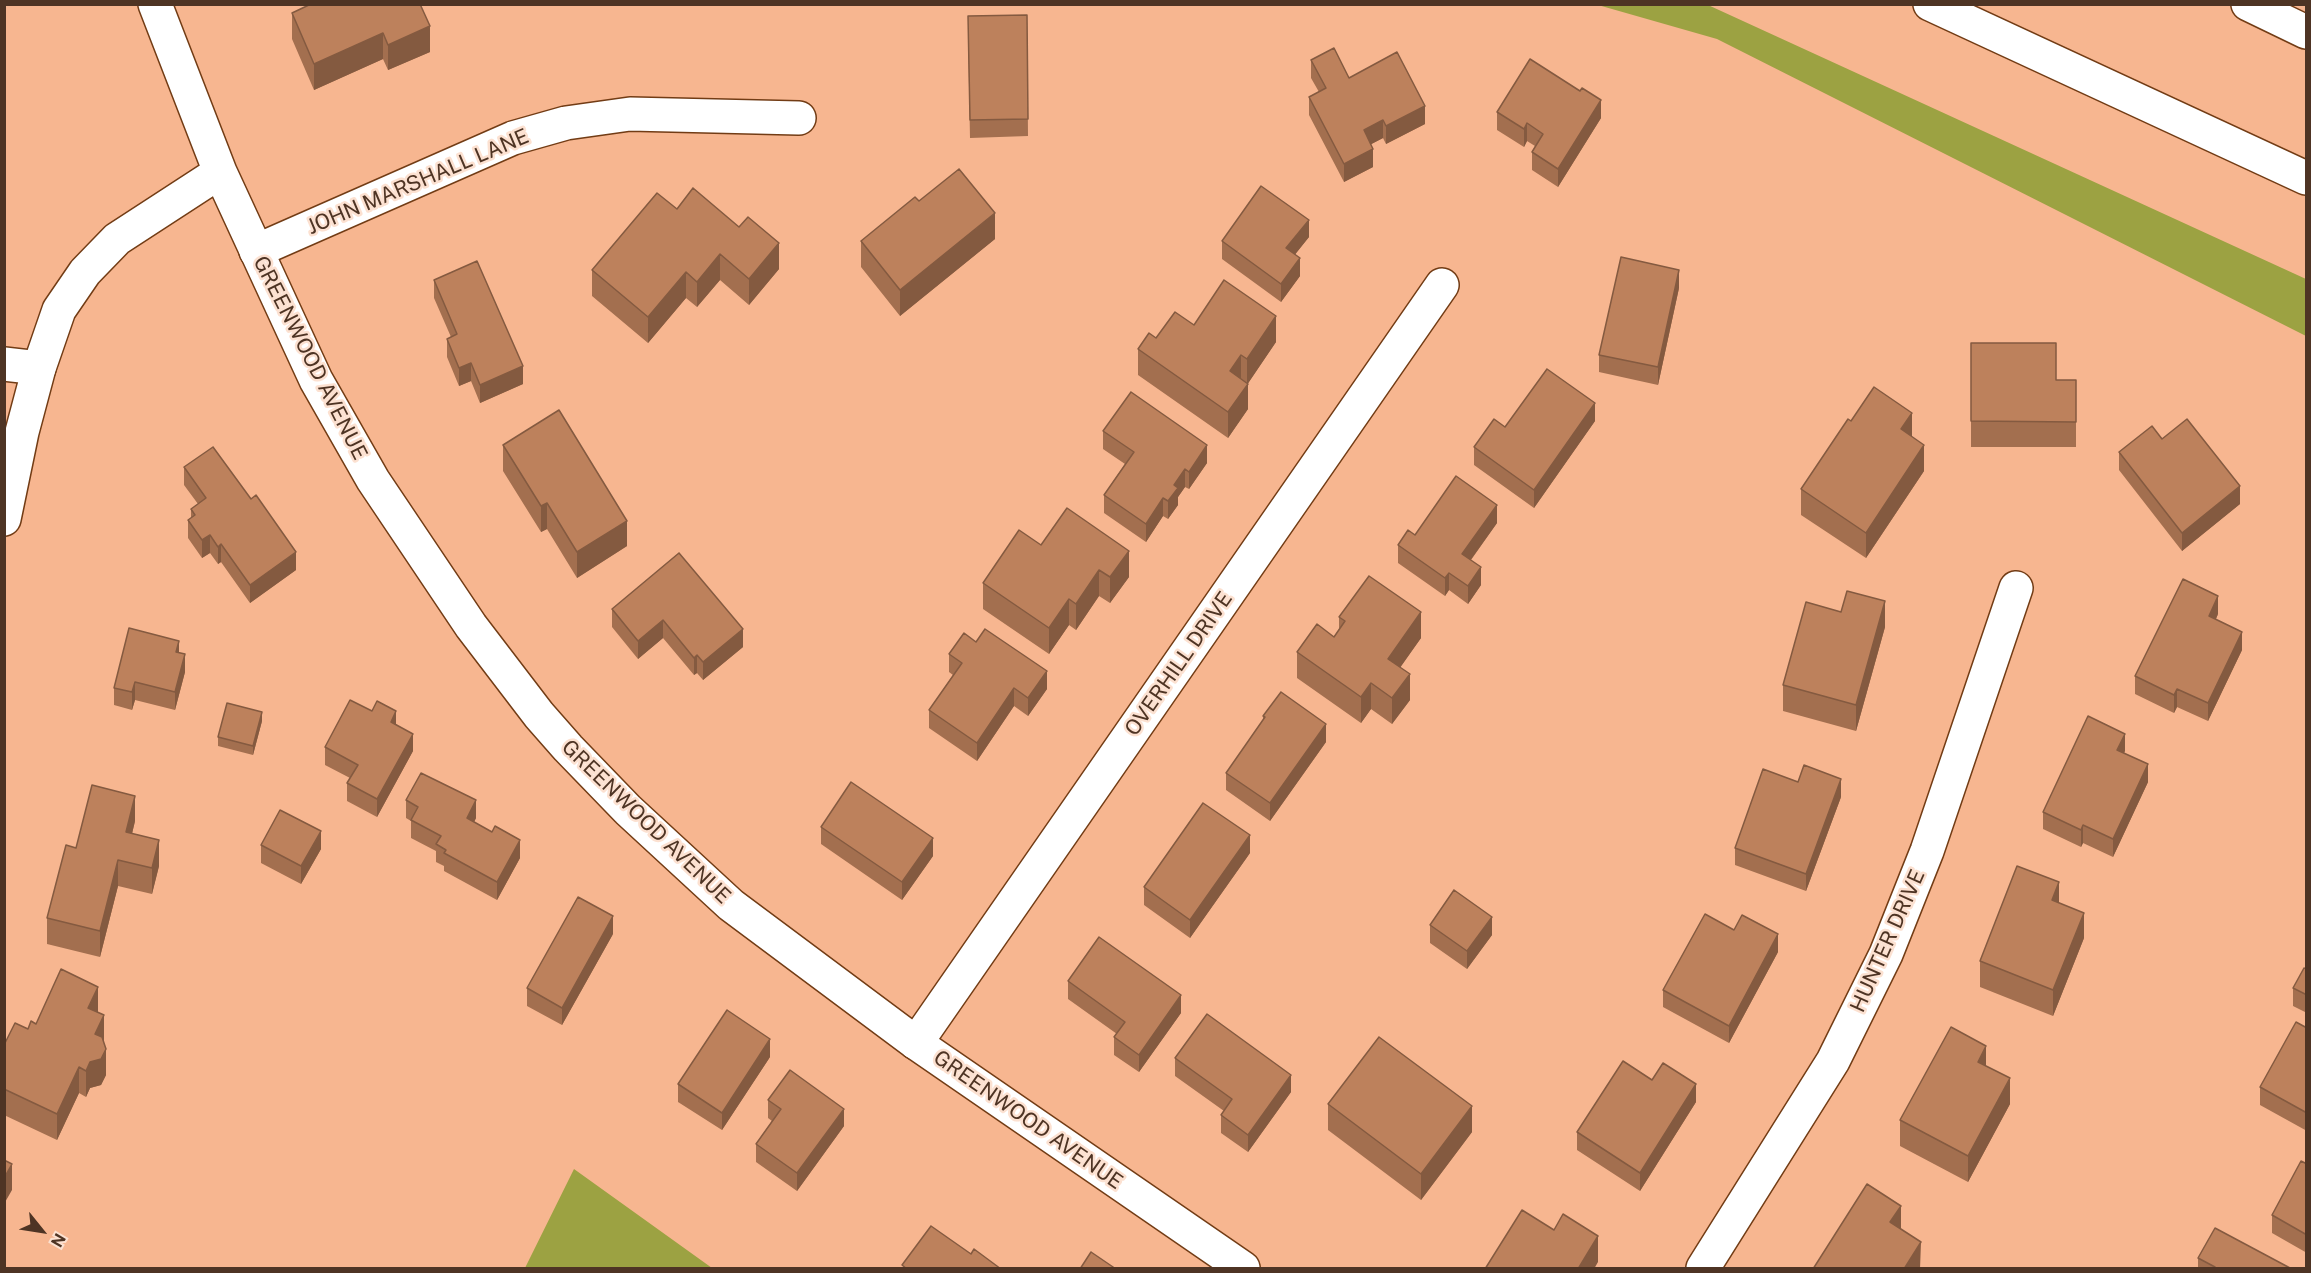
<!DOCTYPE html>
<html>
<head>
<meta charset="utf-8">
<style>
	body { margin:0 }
	#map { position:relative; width:2311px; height:1273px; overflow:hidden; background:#f7b690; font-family:"Public Sans",sans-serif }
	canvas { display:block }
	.frame { position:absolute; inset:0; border:6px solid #4e3424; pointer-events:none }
	.north { position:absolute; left:12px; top:1201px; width:60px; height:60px; -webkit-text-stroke:4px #fce1d1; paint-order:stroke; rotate:120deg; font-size:16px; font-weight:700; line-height:24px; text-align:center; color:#4e3424 }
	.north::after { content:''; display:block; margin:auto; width:21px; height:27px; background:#4e3424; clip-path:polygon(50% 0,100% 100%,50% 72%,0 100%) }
</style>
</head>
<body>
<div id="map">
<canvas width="2311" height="1273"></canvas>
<div class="frame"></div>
<div class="north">N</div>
</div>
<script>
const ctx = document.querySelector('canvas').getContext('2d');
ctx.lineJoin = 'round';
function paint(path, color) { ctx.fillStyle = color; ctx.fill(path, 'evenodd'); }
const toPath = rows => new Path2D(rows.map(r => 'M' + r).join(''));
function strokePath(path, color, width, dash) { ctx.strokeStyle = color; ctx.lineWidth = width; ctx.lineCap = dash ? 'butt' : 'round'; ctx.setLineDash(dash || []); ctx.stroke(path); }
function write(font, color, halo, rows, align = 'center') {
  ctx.font = font + ' "Public Sans",sans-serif'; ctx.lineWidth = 5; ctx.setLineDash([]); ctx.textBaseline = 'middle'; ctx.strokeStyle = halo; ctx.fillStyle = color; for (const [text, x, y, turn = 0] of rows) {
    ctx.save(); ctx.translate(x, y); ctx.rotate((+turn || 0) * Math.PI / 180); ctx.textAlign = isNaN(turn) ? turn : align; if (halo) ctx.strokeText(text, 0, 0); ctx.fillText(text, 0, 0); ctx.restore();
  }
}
paint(toPath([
	[1598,5,1708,5,2306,279,2306,336,1717,39],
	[574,1169,712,1268,525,1268]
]), '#9ca242');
const minor = toPath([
	[256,251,513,138,566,123,630,114,799,118],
	[4,364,39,368],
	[916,1043,1442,285],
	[1703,1268,1833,1061,1886,954,1927,851,2016,588]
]);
const tertiary = toPath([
	[155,4,220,172,316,380,373,480,471,626,539,715,568,748,628,810,731,905,916,1043,1243,1268],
	[4,519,22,432,39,368,59,310,85,272,117,239,220,172]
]);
const motorway = toPath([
	[1930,4,2306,178],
	[2248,4,2306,32]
]);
strokePath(minor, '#723c15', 36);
strokePath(tertiary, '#723c15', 36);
strokePath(motorway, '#723c15', 36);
strokePath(minor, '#fff', 33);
strokePath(tertiary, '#fff', 33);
strokePath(motorway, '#fff', 33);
paint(toPath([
	[311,4,430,52,388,70,383,59,314,90,292,39,292,13],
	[1027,15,1028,136,970,138,968,34],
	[1311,60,1349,78,1425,124,1386,144,1383,138,1371,144,1373,167,1344,182,1309,115,1309,97,1319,92,1311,78],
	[1497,112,1601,118,1558,187,1532,170,1532,152,1535,146,1527,141,1524,147,1497,130],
	[919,201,995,239,900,316,861,267,861,241],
	[677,209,779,269,749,305,720,280,697,307,686,298,648,343,592,296,592,270],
	[1309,237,1295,254,1300,276,1281,302,1222,259,1222,241],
	[434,280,523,384,480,403,471,381,459,386,447,357,447,339,451,337,434,298],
	[1679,288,1658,385,1599,372,1599,355],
	[1194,325,1276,342,1248,383,1248,409,1228,438,1138,375,1138,349,1156,338],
	[1971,343,2056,380,2076,380,2076,447,1971,447],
	[1595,421,1534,508,1474,465,1474,447,1505,427],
	[1851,421,1912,437,1924,471,1866,558,1801,515,1801,489],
	[1103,431,1207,463,1189,489,1185,487,1178,497,1178,505,1168,519,1163,516,1146,542,1104,513,1104,495,1125,464,1103,449],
	[2162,439,2240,504,2182,551,2119,470,2119,452],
	[503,445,627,546,577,578,547,529,541,532,503,471],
	[184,467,296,570,250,603,221,562,218,564,210,553,202,558,188,538,188,520,191,518,191,509,198,504,184,485],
	[1497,523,1471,560,1481,585,1468,604,1449,590,1445,596,1398,563,1398,545,1415,535],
	[1041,545,1129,577,1110,603,1099,596,1076,630,1069,625,1049,654,983,609,983,583],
	[679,553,743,647,703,680,697,673,694,675,663,638,638,659,612,627,612,609],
	[1841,612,1885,627,1856,731,1783,711,1783,685],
	[2218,614,2216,619,2242,650,2208,721,2177,707,2174,713,2135,694,2135,676],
	[1339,617,1421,638,1400,667,1410,700,1392,724,1371,709,1361,723,1297,678,1297,652,1334,637,1339,629],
	[179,653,185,672,175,710,135,700,132,710,114,705,114,688],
	[949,654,1047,689,1028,716,1014,706,977,761,929,728,929,710,953,675,949,672],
	[1263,716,1326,742,1270,821,1226,790,1226,773,1263,720],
	[262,721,253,755,218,746,218,737],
	[396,724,413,751,377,817,347,801,347,783,350,778,325,765,325,747],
	[2125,751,2124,753,2148,782,2113,857,2083,843,2081,847,2043,829,2043,812],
	[1841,797,1806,891,1735,865,1735,848],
	[406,800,476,818,474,822,520,858,497,900,444,871,444,866,436,862,436,851,411,838,411,821,406,818],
	[135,821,132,834,159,866,152,894,118,886,100,957,47,944,47,918,76,848],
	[821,827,933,856,902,900,821,844],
	[261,845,321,849,301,884,261,863],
	[1250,853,1190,938,1144,905,1144,887],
	[1430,925,1492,935,1467,969,1430,943],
	[613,934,562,1025,527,1006,527,988],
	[2084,938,2053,1016,1980,987,1980,961],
	[1778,952,1729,1043,1663,1007,1663,990],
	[2307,969,2307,1013,2293,1006,2293,988],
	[1068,981,1181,1013,1139,1072,1114,1055,1114,1037,1117,1034,1068,999],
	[98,1013,103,1042,106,1075,101,1085,90,1088,86,1097,79,1093,57,1140,4,1115,4,1045,36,1024],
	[2307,1028,2307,1131,2260,1105,2260,1087],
	[770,1057,722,1130,678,1102,678,1084],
	[1175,1058,1291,1092,1248,1152,1221,1133,1221,1115,1224,1111,1175,1076],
	[1986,1066,2010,1104,1968,1182,1900,1146,1900,1120],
	[1652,1080,1696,1102,1640,1191,1577,1150,1577,1132],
	[768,1100,844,1126,797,1191,756,1162,756,1144,772,1121,768,1118],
	[1328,1104,1472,1132,1421,1200,1328,1130],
	[2307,1164,2307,1253,2272,1233,2272,1215],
	[2198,1258,2290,1269,2198,1269]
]), '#a36f4f');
paint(toPath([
	[430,26,430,52,388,70,388,45],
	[383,33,383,59,314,90,314,64],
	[1601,100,1601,118,1558,187,1558,169],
	[1425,106,1425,124,1386,144,1386,126],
	[1383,120,1383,138,1364,148,1364,130],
	[1527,123,1527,141,1524,147,1524,129],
	[1373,149,1373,167,1344,182,1344,164],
	[995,213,995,239,900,316,900,290],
	[1309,220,1309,237,1286,266,1286,248],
	[779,243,779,269,749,305,749,279],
	[720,254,720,280,697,307,697,282],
	[1300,258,1300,276,1281,302,1281,284],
	[1679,270,1679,288,1658,385,1658,367],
	[686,272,686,298,648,343,648,317],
	[1276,316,1276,342,1247,385,1247,359],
	[1241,355,1241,381,1230,371],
	[471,363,471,381,459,386,459,368],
	[523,366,523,384,480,403,480,385],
	[1248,384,1248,409,1228,438,1228,412],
	[1595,403,1595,421,1534,508,1534,490],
	[1912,413,1912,439,1901,429],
	[1207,445,1207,463,1189,489,1189,472],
	[1924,445,1924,471,1866,558,1866,533],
	[1185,469,1185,487,1178,497,1178,505,1168,519,1168,501,1174,485],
	[2240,486,2240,504,2182,551,2182,533],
	[1163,498,1163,516,1146,542,1146,524],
	[547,503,547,529,541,532,541,506],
	[1497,505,1497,523,1462,572,1462,554],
	[627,521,627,546,577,578,577,552],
	[210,535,210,553,202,558,202,540],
	[221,544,221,562,218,564,218,547],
	[1129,551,1129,577,1110,603,1110,577],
	[296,552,296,570,250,603,250,585],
	[1481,567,1481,585,1468,604,1468,586],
	[1099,570,1099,596,1076,630,1076,604],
	[1449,573,1449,590,1445,596,1445,578],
	[2218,596,2218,614,2209,634,2209,616],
	[1069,599,1069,625,1049,654,1049,628],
	[1885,601,1885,627,1856,731,1856,705],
	[1421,612,1421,638,1388,685,1388,659],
	[663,620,663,638,638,659,638,641],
	[743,629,743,647,703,680,703,662],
	[2242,632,2242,650,2208,721,2208,703],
	[179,641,179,659,176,652],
	[185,654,185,672,175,710,175,692],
	[697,655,697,673,694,675,694,658],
	[1047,671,1047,689,1028,716,1028,698],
	[1410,674,1410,700,1392,724,1392,698],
	[135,682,135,700,132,710,132,692],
	[1371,683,1371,709,1361,723,1361,697],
	[1014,688,1014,706,977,761,977,743],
	[2177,689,2177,707,2174,713,2174,695],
	[396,711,396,729,391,722],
	[262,712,262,721,253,755,253,746],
	[1326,724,1326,742,1270,821,1270,803],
	[413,734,413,751,377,817,377,799],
	[2125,734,2125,751,2117,768,2117,750],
	[2148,764,2148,782,2113,857,2113,839],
	[1841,779,1841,797,1806,891,1806,874],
	[135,796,135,821,126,858,126,832],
	[476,800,476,818,467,836,467,818],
	[2083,825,2083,843,2081,847,2081,830],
	[321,831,321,849,301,884,301,866],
	[1250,835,1250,853,1190,938,1190,920],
	[933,838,933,856,902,900,902,882],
	[159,840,159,866,152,894,152,868],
	[520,840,520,858,497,900,497,882],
	[118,860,118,886,100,957,100,931],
	[2059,882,2059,908,2052,900],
	[2084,913,2084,938,2053,1016,2053,990],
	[613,916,613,934,562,1025,562,1008],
	[1492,917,1492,935,1467,969,1467,951],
	[1778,934,1778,952,1729,1043,1729,1026],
	[98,987,98,1013,88,1008],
	[1181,995,1181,1013,1139,1072,1139,1055],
	[104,1015,104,1041,95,1060,95,1034],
	[770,1039,770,1057,722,1130,722,1113],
	[1986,1046,1986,1072,1978,1062],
	[106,1049,106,1075,101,1085,90,1088,86,1097,86,1071,90,1062],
	[79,1067,79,1093,57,1140,57,1114],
	[1291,1075,1291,1092,1248,1152,1248,1135],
	[2010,1078,2010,1104,1968,1182,1968,1156],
	[1696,1084,1696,1102,1640,1191,1640,1173],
	[1472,1106,1472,1132,1421,1200,1421,1174],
	[844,1109,844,1126,797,1191,797,1173],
	[12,1164,12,1190,4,1204,4,1178],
	[1901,1206,1901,1232,1890,1222],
	[1598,1236,1598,1262,1594,1269,1578,1269],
	[1921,1242,1920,1269,1904,1269]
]), '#845a40');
const building = toPath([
	[311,4,420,4,430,26,388,45,383,33,314,64,292,13,311,4],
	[1027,15,1028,119,970,120,968,16,1027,15],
	[1334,48,1349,78,1397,52,1425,106,1386,126,1383,120,1364,130,1373,149,1344,164,1309,97,1326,88,1311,60,1334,48],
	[1530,59,1580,91,1582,88,1601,100,1558,169,1532,152,1543,134,1527,123,1524,129,1497,112,1530,59],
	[959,169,995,213,900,290,861,241,915,197,919,201,959,169],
	[1261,186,1309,220,1286,248,1300,258,1281,284,1222,241,1261,186],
	[693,188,739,227,748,217,779,243,749,279,720,254,697,282,686,272,648,317,592,270,657,193,677,209,693,188],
	[1621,257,1679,270,1658,367,1599,355,1621,257],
	[477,261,523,366,480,385,471,363,459,368,447,339,457,334,434,280,477,261],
	[1224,280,1276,316,1247,359,1241,355,1230,371,1248,384,1228,412,1138,349,1149,333,1156,338,1175,312,1194,325,1224,280],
	[1971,343,2056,343,2056,380,2076,380,2076,422,1971,421,1971,343],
	[1547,369,1595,403,1534,490,1474,447,1494,419,1505,427,1547,369],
	[1874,387,1912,413,1901,429,1924,445,1866,533,1801,489,1848,419,1851,421,1874,387],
	[1131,392,1207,445,1189,472,1185,469,1174,485,1178,488,1168,501,1163,498,1146,524,1104,495,1134,452,1103,431,1131,392],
	[559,410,627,521,577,552,547,503,541,506,503,445,559,410],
	[2187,419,2240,486,2182,533,2119,452,2152,426,2162,439,2187,419],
	[213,447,251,499,256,495,296,552,250,585,221,544,218,547,210,535,202,540,188,520,195,515,191,509,206,498,184,467,213,447],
	[1456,476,1497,505,1462,554,1481,567,1468,586,1449,573,1445,578,1398,545,1408,530,1415,535,1456,476],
	[1067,508,1129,551,1110,577,1099,570,1076,604,1069,599,1049,628,983,583,1019,530,1041,545,1067,508],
	[679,553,743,629,703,662,697,655,694,658,663,620,638,641,612,609,679,553],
	[1369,576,1421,612,1388,659,1410,674,1392,698,1371,683,1361,697,1297,652,1317,624,1334,637,1345,621,1339,617,1369,576],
	[2183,579,2218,596,2209,616,2242,632,2208,703,2177,689,2174,695,2135,676,2183,579],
	[1847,591,1885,601,1856,705,1783,685,1806,602,1841,612,1847,591],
	[129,628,179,641,176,652,185,654,175,692,135,682,132,692,114,688,129,628],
	[985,629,1047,671,1028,698,1014,688,977,743,929,710,962,663,949,654,964,633,976,642,985,629],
	[1281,692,1326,724,1270,803,1226,773,1265,717,1263,716,1281,692],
	[350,700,372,711,377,701,396,711,391,722,413,734,377,799,347,783,358,765,325,747,350,700],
	[227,703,262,712,253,746,218,737,227,703],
	[2088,716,2125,734,2117,750,2148,764,2113,839,2083,825,2081,830,2043,812,2088,716],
	[1804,765,1841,779,1806,874,1735,848,1763,769,1798,782,1804,765],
	[421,773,476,800,467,818,492,832,495,826,520,840,497,882,444,853,446,850,436,844,441,836,411,820,418,807,406,800,421,773],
	[851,782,933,838,902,882,821,827,851,782],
	[92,785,135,796,126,832,159,840,152,868,118,860,100,931,47,918,66,845,76,848,92,785],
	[1203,803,1250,835,1190,920,1144,887,1203,803],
	[280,810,321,831,301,866,261,845,280,810],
	[2017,866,2059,882,2052,900,2084,913,2053,990,1980,961,2017,866],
	[1454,890,1492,917,1467,951,1430,925,1454,890],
	[578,897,613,916,562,1008,527,988,578,897],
	[1705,914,1734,930,1742,915,1778,934,1729,1026,1663,990,1705,914],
	[1099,937,1181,995,1139,1055,1114,1037,1125,1022,1068,981,1099,937],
	[2304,968,2307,969,2307,995,2293,988,2304,968],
	[61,969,98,987,88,1008,104,1015,95,1034,102,1037,106,1049,101,1059,90,1062,86,1071,79,1067,57,1114,4,1089,4,1045,15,1023,28,1029,31,1021,36,1024,61,969],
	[727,1010,770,1039,722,1113,678,1084,727,1010],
	[1207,1014,1291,1075,1248,1135,1221,1115,1232,1099,1175,1058,1207,1014],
	[2296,1022,2307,1028,2307,1113,2260,1087,2296,1022],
	[1951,1027,1986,1046,1978,1062,2010,1078,1968,1156,1900,1120,1951,1027],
	[1379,1037,1472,1106,1421,1174,1328,1104,1379,1037],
	[1623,1061,1652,1080,1663,1063,1696,1084,1640,1173,1577,1132,1623,1061],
	[790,1070,844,1109,797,1173,756,1144,781,1109,768,1100,790,1070],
	[4,1160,12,1164,4,1178,4,1160],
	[2301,1161,2307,1164,2307,1235,2272,1215,2301,1161],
	[1867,1184,1901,1206,1890,1222,1921,1242,1904,1269,1813,1269,1867,1184],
	[1522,1210,1554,1230,1563,1214,1598,1236,1578,1269,1485,1269,1522,1210],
	[931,1226,971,1254,974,1249,1001,1269,907,1269,902,1265,931,1226],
	[2215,1228,2290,1268,2214,1269,2215,1267,2198,1258,2215,1228],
	[1091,1252,1116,1269,1080,1269,1091,1252]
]);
paint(building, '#bd815c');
strokePath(building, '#845a40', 1.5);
write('21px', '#4e3424', '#fce1d1', [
	["JOHN MARSHALL LANE",418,182,-23],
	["GREENWOOD AVENUE",310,358,63],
	["OVERHILL DRIVE",1179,664,-55],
	["GREENWOOD AVENUE",646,822,44],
	["HUNTER DRIVE",1888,941,-66],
	["GREENWOOD AVENUE",1028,1120,35]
]);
</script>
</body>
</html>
